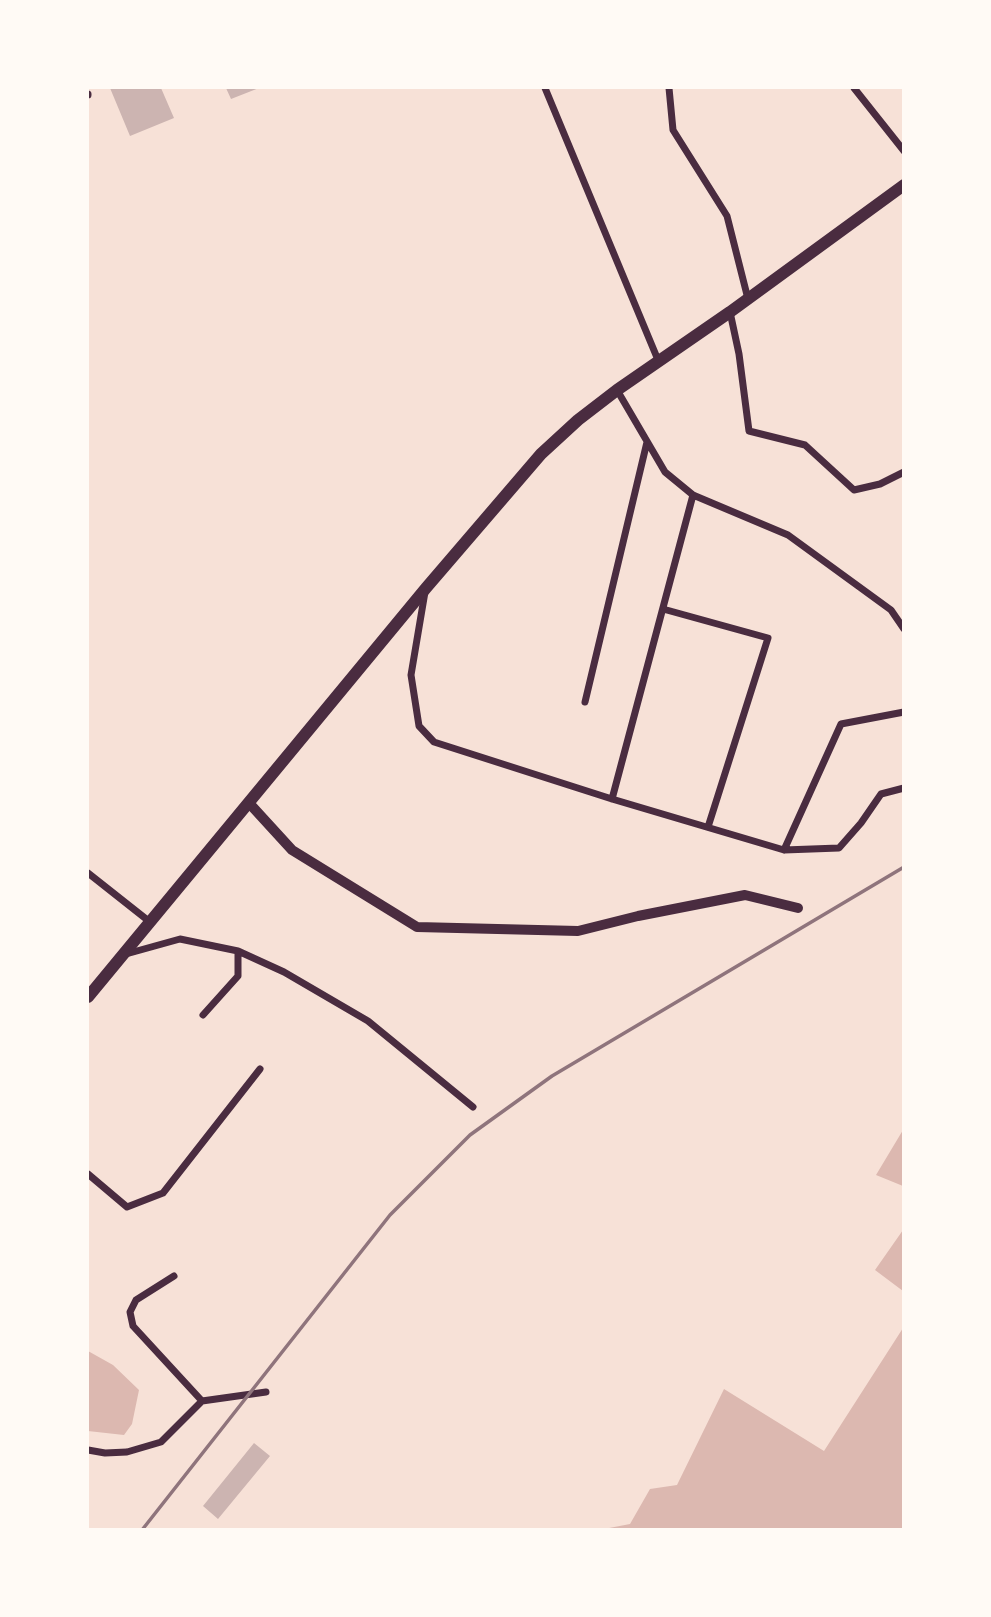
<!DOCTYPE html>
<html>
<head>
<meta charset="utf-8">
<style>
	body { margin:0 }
	#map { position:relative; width:991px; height:1617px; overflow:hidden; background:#f7e1d7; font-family:"Nunito Sans",sans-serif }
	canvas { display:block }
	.frame { position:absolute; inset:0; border:89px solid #fffaf5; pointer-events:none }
</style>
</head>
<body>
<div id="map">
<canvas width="991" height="1617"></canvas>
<div class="frame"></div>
</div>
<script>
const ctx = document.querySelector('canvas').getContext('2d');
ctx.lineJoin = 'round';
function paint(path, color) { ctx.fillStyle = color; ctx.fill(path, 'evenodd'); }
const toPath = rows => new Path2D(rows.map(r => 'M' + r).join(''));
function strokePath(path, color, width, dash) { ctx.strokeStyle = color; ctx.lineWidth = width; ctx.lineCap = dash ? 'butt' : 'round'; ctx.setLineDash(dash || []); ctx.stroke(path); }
paint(toPath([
	[903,1130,903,1186,876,1175],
	[903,1230,903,1291,875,1270],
	[903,1328,903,1529,604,1529,630,1524,650,1489,677,1485,724,1389,824,1451],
	[88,1351,113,1365,139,1390,132,1424,124,1435,88,1431]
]), '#dcb8b0');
paint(toPath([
	[110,88,161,88,174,118,130,136],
	[226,88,259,88,231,99],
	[254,1443,270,1456,218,1519,203,1506]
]), '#ccb4b1');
strokePath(toPath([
	[545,88,658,360],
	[669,88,673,130,727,216,748,299],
	[854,88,904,151],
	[88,94,88,95],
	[730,312,739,354,749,431,805,445,854,490,880,484,904,472],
	[617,390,665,472,693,495,788,535,891,610,904,629],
	[425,592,411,675,419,726,434,742,612,799,784,850,839,848,861,823,881,794,904,788],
	[663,609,768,638,708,827],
	[585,702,647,442],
	[612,799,693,495],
	[784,850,841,724,904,712],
	[88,873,150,922],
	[126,954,180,939,238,951,284,972,368,1021,473,1107],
	[203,1015,238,976,238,951],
	[88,1174,127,1207,163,1193,260,1069],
	[174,1276,136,1300,130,1312,133,1326,202,1401,266,1392],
	[88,1450,105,1453,127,1452,161,1442,202,1401]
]), '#4a2c40', 7);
strokePath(toPath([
	[249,803,292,850,417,927,578,931,638,916,745,895,798,908]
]), '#4a2c40', 10);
strokePath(toPath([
	[88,997,426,588,541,454,578,420,617,390,730,312,904,185]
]), '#4a2c40', 12);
strokePath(toPath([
	[142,1530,390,1215,470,1135,552,1076,904,867]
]), '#8f747c', 3.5);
</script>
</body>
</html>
